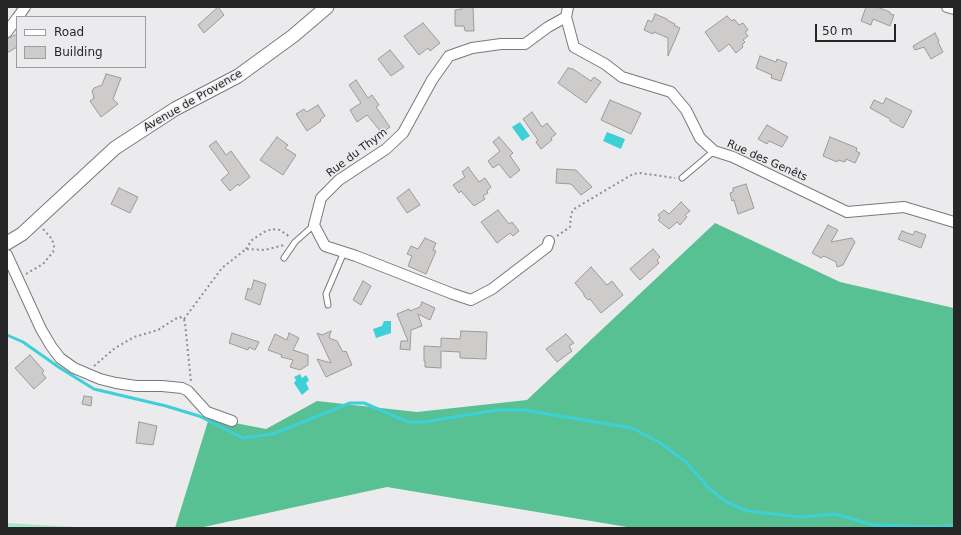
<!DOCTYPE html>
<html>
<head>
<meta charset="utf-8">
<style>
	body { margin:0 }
	#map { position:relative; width:961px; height:535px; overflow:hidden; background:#ebeaed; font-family:"DejaVu Sans",sans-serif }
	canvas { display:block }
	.frame { position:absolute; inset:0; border:8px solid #272627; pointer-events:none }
	.legend { position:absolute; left:16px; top:16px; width:130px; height:52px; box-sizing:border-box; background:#ebeaed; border:1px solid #9d9c9e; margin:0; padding:5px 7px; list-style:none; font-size:12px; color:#272627 }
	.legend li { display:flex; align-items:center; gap:8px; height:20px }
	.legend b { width:20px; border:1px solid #9d9c9e }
	.scale { position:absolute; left:815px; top:24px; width:81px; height:18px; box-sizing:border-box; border:2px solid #272627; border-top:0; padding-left:5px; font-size:12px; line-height:14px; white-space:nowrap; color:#272627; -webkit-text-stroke:3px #ebeaed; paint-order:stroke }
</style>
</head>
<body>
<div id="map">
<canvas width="961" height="535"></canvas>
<div class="frame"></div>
<ul class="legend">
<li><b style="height:5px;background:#fff"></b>Road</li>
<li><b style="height:11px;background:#ceccca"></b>Building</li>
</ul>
<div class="scale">50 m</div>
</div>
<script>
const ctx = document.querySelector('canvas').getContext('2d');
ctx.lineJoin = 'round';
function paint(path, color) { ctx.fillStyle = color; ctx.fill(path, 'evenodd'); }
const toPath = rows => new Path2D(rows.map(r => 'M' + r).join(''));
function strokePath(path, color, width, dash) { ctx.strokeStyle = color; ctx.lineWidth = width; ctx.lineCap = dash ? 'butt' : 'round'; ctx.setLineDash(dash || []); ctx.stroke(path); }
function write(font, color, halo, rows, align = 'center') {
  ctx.font = font + ' "DejaVu Sans",sans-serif'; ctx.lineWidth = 3; ctx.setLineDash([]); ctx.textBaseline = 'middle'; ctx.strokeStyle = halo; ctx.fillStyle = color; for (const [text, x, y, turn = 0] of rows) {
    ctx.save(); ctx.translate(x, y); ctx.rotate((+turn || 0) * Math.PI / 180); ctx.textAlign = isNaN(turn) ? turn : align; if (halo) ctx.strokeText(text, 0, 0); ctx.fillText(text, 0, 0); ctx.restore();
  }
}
paint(toPath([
	[7,523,90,528,7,528]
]), '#aae5c7');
paint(toPath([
	[715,223,840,282,954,308,954,528,633,528,387,487,199,528,175,528,209,418,266,429,317,401,417,412,527,400]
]), '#57c193');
paint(toPath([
	[520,122,530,136,522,141,512,127],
	[607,132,625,139,621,149,603,141],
	[384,321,391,321,391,333,376,338,373,329,382,326],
	[300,374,302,378,306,375,309,380,306,383,309,389,302,395,294,383,296,380,294,377]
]), '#3dd0d7');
strokePath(toPath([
	[7,335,23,342,60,368,94,389,166,406,199,416,243,438,273,434,350,403,364,403,408,422,424,422,497,410,524,410,632,428,659,442,686,462,709,488,726,502,748,511,801,517,836,514,873,525,877,528],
	[874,525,940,527,954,525]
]), '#3dd0d7', 3);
const building = toPath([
	[218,7,224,15,204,33,198,25,218,7],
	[462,7,473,7,474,31,465,31,464,26,455,26,455,10,462,9,462,7],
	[866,7,877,7,890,12,890,14,894,15,890,26,873,19,871,25,861,21,866,7],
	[655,14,667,19,667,20,675,24,674,25,680,28,668,56,668,38,654,32,653,34,644,30,648,20,652,22,655,14],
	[727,16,732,21,734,19,739,25,743,23,748,30,745,32,748,36,743,40,745,42,742,45,743,47,736,53,729,44,719,52,705,32,727,16],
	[423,23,440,43,430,51,428,48,419,55,404,36,423,23],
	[935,33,939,41,938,42,943,52,931,59,924,47,915,50,913,46,935,33],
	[17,34,17,47,7,53,7,39,17,34],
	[390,50,404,67,391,76,378,59,390,50],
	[760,56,776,62,777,59,787,63,781,81,771,78,772,75,756,68,760,56],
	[568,68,573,69,591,81,594,77,601,82,586,103,558,83,568,68],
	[106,74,121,78,113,99,118,104,101,117,90,101,94,98,92,91,94,88,102,85,106,74],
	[356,80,368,98,372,95,379,105,376,107,390,127,382,133,367,115,357,122,350,110,361,103,349,85,356,80],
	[886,98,912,111,903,128,890,121,890,119,870,108,874,100,883,104,886,98],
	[610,100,641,113,631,134,601,120,610,100],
	[318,105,325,116,320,120,321,121,307,131,296,114,304,109,307,112,318,105],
	[532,112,542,127,547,123,556,134,551,138,552,140,541,149,536,142,538,140,523,119,532,112],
	[767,125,788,137,782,147,769,141,767,144,758,139,767,125],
	[277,137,288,145,285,148,296,155,283,175,260,160,277,137],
	[499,137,513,153,510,156,520,170,510,178,499,164,493,168,488,161,500,151,493,142,499,137],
	[830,137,857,148,856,151,860,153,855,163,846,159,845,162,838,160,837,162,823,156,830,137],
	[216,141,226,155,231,151,250,177,239,186,238,184,230,191,221,180,229,173,209,146,216,141],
	[468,167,479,182,485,178,491,187,487,191,488,193,483,196,485,199,474,206,461,191,459,193,453,185,465,177,462,172,468,167],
	[557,169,576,170,592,187,581,195,571,184,556,183,557,169],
	[746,184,754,208,738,214,734,200,732,201,730,193,733,192,733,188,746,184],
	[119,188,138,197,130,213,111,204,119,188],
	[409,189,420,205,407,213,397,198,409,189],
	[681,202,690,211,685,215,687,217,680,225,677,222,669,229,658,220,660,218,658,215,664,210,669,214,681,202],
	[498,210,509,224,512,222,519,231,513,236,510,233,497,243,481,222,498,210],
	[828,225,838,230,831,242,852,238,855,242,843,265,837,267,836,262,824,256,821,258,812,253,828,225],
	[902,231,913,235,915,231,926,235,921,248,898,239,902,231],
	[425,238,436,243,433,250,436,251,426,274,408,266,412,256,407,254,411,246,418,249,425,238],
	[653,249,660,257,657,260,659,263,640,280,630,269,653,249],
	[591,267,607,285,612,281,623,295,601,313,590,299,588,300,584,296,584,294,575,283,591,267],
	[254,280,266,284,260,305,245,299,248,288,251,290,254,280],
	[363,281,371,286,361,305,353,300,363,281],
	[422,302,435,308,430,320,418,314,422,326,411,330,410,350,400,349,401,341,408,341,397,314,409,309,410,311,420,307,422,302],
	[331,331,329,338,337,341,343,352,346,351,352,365,326,377,317,359,331,363,317,333,322,335,331,331],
	[461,331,487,332,486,359,460,358,460,352,441,351,441,368,425,367,425,361,424,361,424,346,441,347,441,338,460,339,461,331],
	[232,333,259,342,255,350,249,347,248,350,229,343,232,333],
	[289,333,299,338,293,350,308,355,308,365,300,370,290,367,293,360,281,357,282,355,268,350,275,334,287,340,289,333],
	[566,334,574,343,569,346,572,351,557,362,546,349,566,334],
	[30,355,44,371,42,373,46,378,34,389,15,368,30,355],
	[84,396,92,397,91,406,82,404,84,396],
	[139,422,157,426,153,445,136,443,139,422]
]);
paint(building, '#ceccca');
strokePath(building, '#9d9a98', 1);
const service = toPath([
	[682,178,714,151],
	[284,258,295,242,314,225],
	[328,305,326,294,344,252]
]);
const minor = toPath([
	[568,7,566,17,574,47,605,64,622,77,671,92,686,110,700,138,714,151,733,157,847,212,904,207,954,222],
	[947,7,954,9],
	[18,17,25,7],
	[7,32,17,18],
	[549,241,547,247,492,289,471,300,453,294,356,256,325,246,314,225,321,198,339,180,386,149,403,133,432,80,449,56,472,48,501,44,525,44,548,27,566,17],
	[7,255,41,329,51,346,60,358,74,368,100,379,116,383,136,386,162,386,182,388,188,391,207,412,232,421]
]);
const tertiary = toPath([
	[7,243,22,234,115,148,175,109,238,76,293,36,327,7]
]);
strokePath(service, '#7a797c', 7);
strokePath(minor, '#7a797c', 12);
strokePath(tertiary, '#7a797c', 15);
strokePath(toPath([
	[557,236,570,227,571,214,574,209,633,174,640,173,675,178],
	[246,249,252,240,264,232,272,229,280,230,290,237],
	[26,274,43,264,53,252,54,246,52,239,43,229],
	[184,319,222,268,241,253,246,249,265,250,284,245],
	[94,366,115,348,134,337,158,330,175,319,180,317,184,319,185,323,191,382]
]), '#8f8e90', 2, [2, 3]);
strokePath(service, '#fff', 5);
strokePath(minor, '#fff', 10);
strokePath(tertiary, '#fff', 13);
write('11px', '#272627', '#ebeaed', [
	["Avenue de Provence",193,101,-30],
	["Rue du Thym",357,153,-37],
	["Rue des Genêts",767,161,24]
]);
</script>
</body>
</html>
